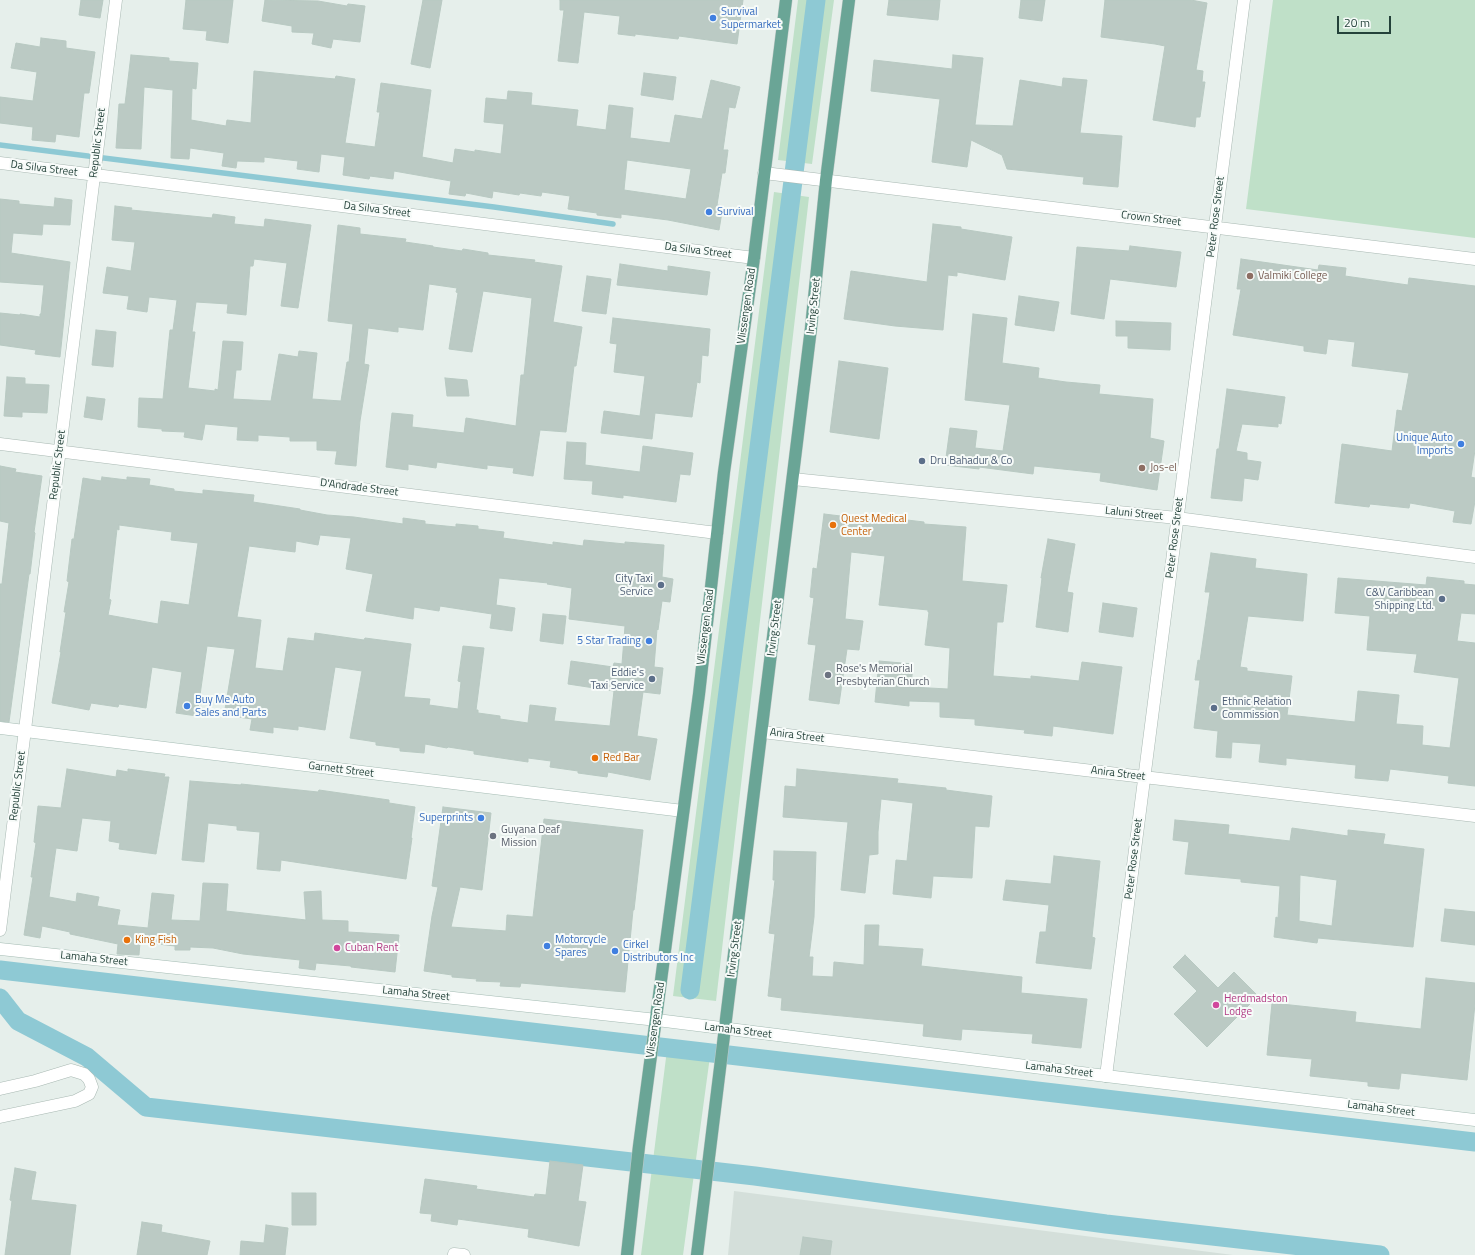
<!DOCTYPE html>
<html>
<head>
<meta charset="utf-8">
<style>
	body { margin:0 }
	#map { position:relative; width:1475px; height:1255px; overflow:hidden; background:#e6efeb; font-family:"Titillium Web",sans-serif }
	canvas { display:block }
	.scale { position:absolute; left:1337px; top:16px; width:54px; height:18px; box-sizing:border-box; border:2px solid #24423a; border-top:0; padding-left:5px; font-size:12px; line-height:14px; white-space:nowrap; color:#24423a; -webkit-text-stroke:3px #f7fbf9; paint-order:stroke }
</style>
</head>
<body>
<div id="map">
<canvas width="1475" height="1255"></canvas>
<div class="scale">20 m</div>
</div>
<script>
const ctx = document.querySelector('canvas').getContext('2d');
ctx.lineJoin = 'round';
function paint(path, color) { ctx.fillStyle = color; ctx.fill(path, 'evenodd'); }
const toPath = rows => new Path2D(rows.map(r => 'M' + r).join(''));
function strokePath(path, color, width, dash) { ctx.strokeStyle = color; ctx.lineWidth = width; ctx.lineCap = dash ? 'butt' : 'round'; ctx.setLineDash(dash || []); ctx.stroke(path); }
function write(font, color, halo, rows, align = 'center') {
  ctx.font = font + ' "Titillium Web",sans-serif'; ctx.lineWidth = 4; ctx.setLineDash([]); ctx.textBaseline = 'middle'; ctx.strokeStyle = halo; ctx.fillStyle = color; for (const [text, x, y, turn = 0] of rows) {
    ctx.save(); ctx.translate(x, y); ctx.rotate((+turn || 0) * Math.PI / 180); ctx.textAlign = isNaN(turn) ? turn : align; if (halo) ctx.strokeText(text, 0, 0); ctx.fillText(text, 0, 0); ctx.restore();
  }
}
paint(toPath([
	[734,1191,1233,1255,728,1255]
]), '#d4dfda');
paint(toPath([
	[798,0,834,0,812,164,778,160],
	[1273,0,1475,0,1475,238,1246,209],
	[774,192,809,197,716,1001,673,996],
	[668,1042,711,1049,683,1255,641,1255]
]), '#bfe0c8');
strokePath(toPath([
	[0,145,494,207,613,224]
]), '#8ec9d4', 5.5);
strokePath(toPath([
	[0,970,1475,1142],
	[690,990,816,0],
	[0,998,18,1021,87,1057,146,1107,755,1176,1106,1224,1380,1255]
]), '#8ec9d4', 19);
const building = toPath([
	[81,0,103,0,100,18,79,15,81,0],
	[186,0,233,0,228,43,206,40,207,31,183,29,186,0],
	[265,0,318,1,347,6,348,4,365,6,360,42,333,39,331,48,312,44,314,33,292,32,292,26,262,21,265,0],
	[423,0,442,0,430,68,411,64,423,0],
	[560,0,743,0,737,44,679,36,678,39,635,34,635,36,618,34,620,16,584,12,578,63,558,61,564,10,560,10,560,0],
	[889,0,940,0,938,20,887,15,889,0],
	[1021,0,1045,0,1042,21,1019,18,1021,0],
	[1105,0,1191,0,1207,3,1196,70,1203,71,1202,82,1205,82,1200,117,1196,117,1195,127,1153,120,1165,46,1155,44,1101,37,1105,0],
	[41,38,66,41,66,48,95,52,89,93,84,93,79,137,56,134,55,142,32,140,33,127,0,123,0,97,33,101,37,72,11,68,16,43,40,47,41,38],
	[131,55,169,58,169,61,198,63,196,89,192,88,191,120,226,126,227,120,251,123,254,71,335,79,336,76,355,79,345,143,375,147,380,112,377,112,381,83,431,90,422,157,453,163,455,149,475,152,475,150,501,154,504,124,484,122,486,98,507,100,508,91,532,93,531,105,578,110,576,126,606,130,609,105,633,108,630,138,670,143,675,115,702,119,711,80,740,87,735,108,729,107,723,150,728,150,725,173,722,173,717,205,723,206,719,230,668,220,621,214,621,218,597,215,597,213,568,209,570,196,542,192,541,196,520,193,519,195,493,191,492,198,466,193,465,196,449,194,451,181,394,171,393,179,370,176,369,179,343,175,345,157,321,154,319,172,297,169,298,161,264,157,264,162,237,161,236,168,222,166,224,153,190,148,189,159,171,158,173,90,144,87,141,149,116,148,119,104,125,104,131,55],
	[627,160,691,169,686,199,624,190,627,160],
	[953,55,983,58,975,125,1013,126,1020,80,1062,87,1063,78,1087,80,1080,133,1122,136,1118,187,1083,184,1084,177,1007,169,1002,155,971,140,967,167,932,162,940,99,871,91,874,60,952,69,953,55],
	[644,73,676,77,673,100,641,95,644,73],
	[55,198,72,200,70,225,43,224,42,235,13,233,11,253,70,262,60,357,35,354,36,350,0,345,0,313,20,315,20,314,40,317,40,314,41,314,44,285,0,282,0,199,19,201,19,204,54,207,55,198],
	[115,206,132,208,131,210,212,218,213,214,235,217,234,224,264,227,265,219,311,225,298,308,281,306,287,263,254,259,253,266,250,266,246,315,227,313,228,304,196,302,192,332,195,332,188,388,215,391,215,389,218,390,223,341,243,342,241,370,236,370,233,399,271,401,279,354,298,357,299,351,317,353,312,399,341,401,347,362,349,362,353,324,328,321,338,225,360,228,360,234,406,239,405,242,433,246,433,247,462,251,463,249,488,253,488,255,535,260,534,262,562,266,553,322,582,327,576,366,574,366,566,432,540,430,533,476,513,473,514,468,487,465,487,469,437,462,436,468,408,464,408,470,386,467,392,413,413,415,412,427,464,433,466,418,516,426,521,375,524,375,532,298,483,291,472,352,449,349,458,293,456,292,457,288,429,284,423,330,398,327,398,332,368,328,364,364,369,365,360,421,356,466,335,464,337,451,317,450,317,441,290,441,290,437,258,435,258,441,237,440,238,427,205,424,202,440,184,437,185,432,162,431,162,429,138,427,139,398,163,399,170,330,173,330,177,300,149,297,147,312,127,309,129,296,103,293,107,267,131,271,135,242,112,240,115,206],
	[933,224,961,227,961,229,1012,237,1005,280,957,272,957,276,948,275,943,330,895,326,844,319,851,271,927,282,933,224],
	[1130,246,1181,252,1176,287,1110,279,1104,319,1071,314,1077,247,1129,251,1130,246],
	[1241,259,1318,270,1319,265,1346,268,1345,276,1408,285,1409,278,1475,286,1475,450,1471,477,1475,478,1475,501,1471,524,1453,522,1455,511,1410,503,1409,508,1370,504,1369,507,1335,503,1342,444,1392,451,1397,410,1402,411,1409,373,1352,366,1355,342,1328,339,1326,354,1304,351,1304,346,1233,335,1241,289,1237,289,1241,259],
	[620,264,668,271,668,266,710,272,707,295,617,285,620,264],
	[587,276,611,279,606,314,582,311,587,276],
	[1019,296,1059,302,1054,331,1015,325,1019,296],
	[973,314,1007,318,1002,363,1039,368,1038,378,1066,382,1100,385,1099,394,1153,399,1150,438,1164,441,1157,490,1100,481,1101,473,1034,466,1033,474,979,467,979,469,945,465,950,428,977,431,975,448,1003,451,1010,405,965,400,973,314],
	[613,318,710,329,708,356,702,355,700,383,697,382,692,417,655,413,652,439,601,433,604,411,640,416,645,376,614,372,617,344,610,343,613,318],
	[1116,321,1171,323,1170,350,1128,348,1128,336,1116,336,1116,321],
	[96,330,116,332,113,367,92,365,96,330],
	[839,361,888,368,879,439,830,432,839,361],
	[7,377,25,378,25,384,49,385,47,413,22,412,22,417,4,416,7,377],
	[445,378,467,380,469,396,447,396,445,378],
	[1227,389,1285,397,1281,424,1278,423,1278,427,1242,424,1236,451,1247,453,1247,460,1261,462,1258,480,1244,478,1242,501,1211,498,1217,449,1219,449,1227,389],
	[87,397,105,399,102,420,84,417,87,397],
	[567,442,586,443,585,465,640,472,643,446,693,453,690,475,680,474,676,502,623,495,623,498,592,494,593,481,564,479,567,442],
	[0,466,16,469,15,472,42,476,34,532,35,533,30,574,29,574,9,722,0,721,0,584,2,584,9,523,0,521,0,466],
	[102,477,127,480,127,477,150,479,149,485,174,489,174,491,203,494,203,490,254,495,253,502,300,509,300,510,327,515,354,517,403,524,403,518,425,521,425,524,456,527,456,524,478,526,478,529,504,532,503,538,553,545,553,542,583,546,584,540,625,544,625,542,664,545,662,577,673,579,670,602,662,601,658,630,657,629,654,667,663,668,660,694,643,692,637,736,657,739,650,780,608,772,607,777,578,773,578,771,550,767,551,761,528,758,528,762,474,754,474,751,448,747,447,748,425,744,424,753,400,751,400,748,376,745,376,742,350,738,362,671,335,667,325,730,298,726,298,730,273,727,273,733,250,730,252,719,224,715,235,649,207,646,197,716,176,713,182,672,152,667,146,708,119,704,118,707,91,703,89,710,52,703,61,652,60,652,66,612,64,612,69,582,67,581,72,539,74,539,83,478,101,481,102,477],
	[119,525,172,532,171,540,198,543,189,605,161,601,158,624,108,615,111,600,109,599,117,529,119,530,119,525],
	[320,535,351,538,346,569,373,574,366,611,413,619,414,607,439,611,440,606,492,614,490,628,512,631,515,608,496,605,499,578,548,583,547,584,572,588,569,619,625,626,622,664,614,663,613,667,571,661,568,684,614,691,610,726,554,721,556,708,530,705,528,723,500,719,500,716,478,713,478,710,476,710,484,648,463,646,458,681,461,682,458,709,429,705,430,699,404,697,411,644,365,638,364,640,315,633,314,641,288,638,283,671,255,668,261,620,237,617,249,546,295,552,296,541,318,545,320,535],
	[824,514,890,522,890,518,924,522,924,524,966,527,962,581,1007,585,1003,622,997,622,993,676,1031,679,1031,676,1079,681,1082,662,1122,667,1113,734,1053,726,1052,736,1024,733,1025,730,975,725,975,719,940,717,940,702,909,701,909,706,875,702,879,661,913,664,911,687,948,689,950,648,925,645,929,612,928,612,928,610,879,605,885,556,851,552,845,619,863,621,859,650,847,649,839,704,809,700,816,645,808,644,814,598,810,597,813,568,817,569,824,514],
	[1048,539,1075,544,1067,592,1073,593,1068,632,1036,627,1042,578,1041,578,1048,539],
	[1211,553,1256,559,1255,568,1307,574,1303,621,1248,616,1240,667,1247,668,1247,671,1292,676,1287,715,1355,722,1358,691,1399,695,1396,724,1423,726,1422,745,1450,748,1459,678,1414,672,1417,654,1367,650,1370,616,1335,613,1338,578,1426,585,1427,577,1464,581,1464,584,1475,585,1475,614,1461,613,1457,641,1475,643,1475,786,1448,783,1449,776,1390,769,1388,781,1355,778,1356,765,1286,758,1286,765,1259,762,1261,744,1232,742,1231,758,1216,757,1218,731,1194,728,1200,680,1195,680,1198,660,1200,661,1210,592,1205,592,1211,553],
	[1103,603,1137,608,1133,637,1099,632,1103,603],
	[543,614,566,616,563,644,540,641,543,614],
	[67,769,116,777,117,770,128,772,128,769,165,774,164,777,169,777,156,854,119,849,120,843,109,841,111,821,82,818,77,851,56,848,49,897,76,902,77,893,99,897,97,906,120,910,117,925,148,928,152,893,174,895,171,920,200,921,203,883,228,884,226,911,306,920,304,892,321,891,322,920,348,921,348,932,399,935,395,972,351,967,351,966,316,963,315,970,299,968,300,960,243,954,213,948,190,947,190,950,175,950,175,946,140,942,139,955,117,954,118,944,70,934,70,932,42,926,40,938,24,935,33,877,31,877,36,843,34,842,38,806,61,808,67,769],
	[797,769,898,779,897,783,946,788,946,790,992,796,989,827,975,826,972,878,933,876,931,898,893,894,896,860,907,861,913,803,881,799,878,832,878,854,869,855,865,893,841,890,848,822,783,817,785,786,796,787,797,769],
	[190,781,241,785,241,784,318,792,319,790,389,800,389,803,415,807,411,838,412,838,406,879,281,860,280,871,257,869,260,832,237,830,237,826,208,823,204,862,182,860,190,781],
	[443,807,491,813,482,890,460,887,451,927,506,931,507,915,533,917,544,819,643,830,634,910,633,910,625,992,521,983,520,987,500,986,501,982,476,981,477,979,452,977,452,975,424,971,432,916,438,887,432,886,443,807],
	[1175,820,1229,825,1228,834,1290,841,1292,828,1348,836,1348,830,1385,834,1383,844,1424,849,1413,947,1318,938,1317,943,1274,937,1276,917,1278,918,1280,886,1241,882,1241,879,1185,874,1189,842,1173,840,1175,820],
	[1300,875,1337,880,1332,926,1299,921,1300,875],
	[774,851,816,852,814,917,809,957,813,957,812,976,833,977,834,962,864,965,865,925,879,925,878,946,923,949,921,966,1022,977,1021,993,1087,999,1081,1048,1032,1043,1033,1034,962,1029,961,1040,923,1036,924,1024,781,1010,782,998,768,996,775,934,769,933,775,880,773,880,774,851],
	[1054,856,1100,861,1092,937,1095,938,1091,969,1036,963,1040,932,1046,932,1049,905,1003,900,1006,880,1051,884,1054,856],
	[1445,909,1475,912,1475,945,1441,941,1445,909],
	[1185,955,1218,988,1234,972,1258,996,1207,1047,1174,1014,1197,991,1173,967,1185,955],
	[1426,978,1475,983,1475,1004,1467,1080,1401,1073,1399,1089,1368,1086,1368,1082,1310,1076,1312,1059,1267,1055,1272,1003,1356,1012,1355,1022,1421,1029,1426,978],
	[550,1161,583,1165,578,1201,586,1202,579,1246,528,1237,529,1229,458,1219,457,1225,431,1221,432,1214,420,1213,425,1179,477,1186,476,1189,534,1197,535,1194,546,1195,550,1161],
	[15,1168,36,1172,31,1200,76,1205,70,1255,5,1255,12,1201,10,1200,15,1168],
	[292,1193,316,1193,316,1225,292,1225,292,1193],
	[142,1222,162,1225,161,1232,210,1241,207,1255,137,1255,142,1222],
	[266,1225,288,1228,285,1255,240,1255,241,1241,264,1243,266,1225],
	[803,1237,832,1241,830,1255,800,1255,803,1237]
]);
paint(building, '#bbcac4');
strokePath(building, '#b8c9c2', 1);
const street = toPath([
	[0,163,754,258],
	[764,173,1475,259],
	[0,444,717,533],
	[793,479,1177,518,1475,557],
	[762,732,1475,816],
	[0,930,116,0],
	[1106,1076,1244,0],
	[0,1089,35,1081,71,1070,84,1074,89,1079,92,1087,89,1094,75,1101,0,1117],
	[454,1254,464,1255]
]);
const secondary = toPath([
	[0,728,683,811],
	[0,949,657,1020,1106,1076,1475,1120]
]);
const primary = toPath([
	[627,1255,639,1146,699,694,724,472,754,258,786,0],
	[697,1255,811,328,826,180,849,0]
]);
strokePath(street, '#a8b8b2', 13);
strokePath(secondary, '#a4bbb3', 13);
strokePath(primary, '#c2cac8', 13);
strokePath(street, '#fff', 12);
strokePath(secondary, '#fff', 12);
strokePath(primary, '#6aa596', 12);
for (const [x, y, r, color] of [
	[713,18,4,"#3f7fe0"],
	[709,212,4,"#3f7fe0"],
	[1250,276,4,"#8d6e63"],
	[1461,444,4,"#3f7fe0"],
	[922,461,4,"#5c6f8a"],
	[1142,468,4,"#8d6e63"],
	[833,525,4,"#e8710a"],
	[661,585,4,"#5c6f8a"],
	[1442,599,4,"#5c6f8a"],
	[649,641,4,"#3f7fe0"],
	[828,675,4,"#6b7280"],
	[652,679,4,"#5c6f8a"],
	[187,706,4,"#3f7fe0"],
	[1214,708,4,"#5c6f8a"],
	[595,758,4,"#e8710a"],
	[481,818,4,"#3f7fe0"],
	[493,836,4,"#6b7280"],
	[127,940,4,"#e8710a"],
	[547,946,4,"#3f7fe0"],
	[337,948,4,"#d1479c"],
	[615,951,4,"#3f7fe0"],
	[1216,1005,4,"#d1479c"]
]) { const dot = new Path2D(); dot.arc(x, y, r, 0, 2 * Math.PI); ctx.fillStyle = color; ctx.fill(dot); strokePath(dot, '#f7fbf9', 1.5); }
write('11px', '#366cbe', '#f7fbf9', [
	["Survival",721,12],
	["Supermarket",721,25],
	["Survival",717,212],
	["Unique Auto",1453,438,"right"],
	["Imports",1453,451,"right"],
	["5 Star Trading",641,641,"right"],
	["Buy Me Auto",195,700],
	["Sales and Parts",195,713],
	["Superprints",473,818,"right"],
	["Motorcycle",555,940],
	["Spares",555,953],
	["Cirkel",623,945],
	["Distributors Inc",623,958]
], 'left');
write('11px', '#24423a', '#f7fbf9', [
	["Republic Street",98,143,-83],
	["Da Silva Street",44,169,7],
	["Da Silva Street",377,210,7],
	["Peter Rose Street",1216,217,-83],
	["Crown Street",1151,219,7],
	["Da Silva Street",698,251,7],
	["Vlissengen Road",747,306,-82],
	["Irving Street",814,306,-84],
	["Republic Street",58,465,-83],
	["D'Andrade Street",359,488,7],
	["Laluni Street",1134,514,6],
	["Peter Rose Street",1175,538,-83],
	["Vlissengen Road",706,627,-83],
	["Irving Street",775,628,-83],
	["Anira Street",797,736,7],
	["Garnett Street",341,770,7],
	["Anira Street",1118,774,7],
	["Republic Street",18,786,-83],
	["Peter Rose Street",1134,859,-83],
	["Irving Street",735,949,-83],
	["Lamaha Street",94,959,6],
	["Lamaha Street",416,994,6],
	["Vlissengen Road",656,1020,-82],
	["Lamaha Street",738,1031,7],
	["Lamaha Street",1059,1070,7],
	["Lamaha Street",1381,1109,7]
]);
write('11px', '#785e54', '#f7fbf9', [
	["Valmiki College",1258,276],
	["Jos-el",1150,468]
], 'left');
write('11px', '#4e5e75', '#f7fbf9', [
	["Dru Bahadur & Co",930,461,"left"],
	["City Taxi",653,579],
	["Service",653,592],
	["C&V Caribbean",1434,593],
	["Shipping Ltd.",1434,606],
	["Eddie's",644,673],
	["Taxi Service",644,686],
	["Ethnic Relation",1222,702,"left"],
	["Commission",1222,715,"left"]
], 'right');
write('11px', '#c56008', '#f7fbf9', [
	["Quest Medical",841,519],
	["Center",841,532],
	["Red Bar",603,758],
	["King Fish",135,940]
], 'left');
write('11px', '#5b616d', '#f7fbf9', [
	["Rose's Memorial",836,669],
	["Presbyterian Church",836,682],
	["Guyana Deaf",501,830],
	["Mission",501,843]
], 'left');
write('11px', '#b23c85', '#f7fbf9', [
	["Cuban Rent",345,948],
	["Herdmadston",1224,999],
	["Lodge",1224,1012]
], 'left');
</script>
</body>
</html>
